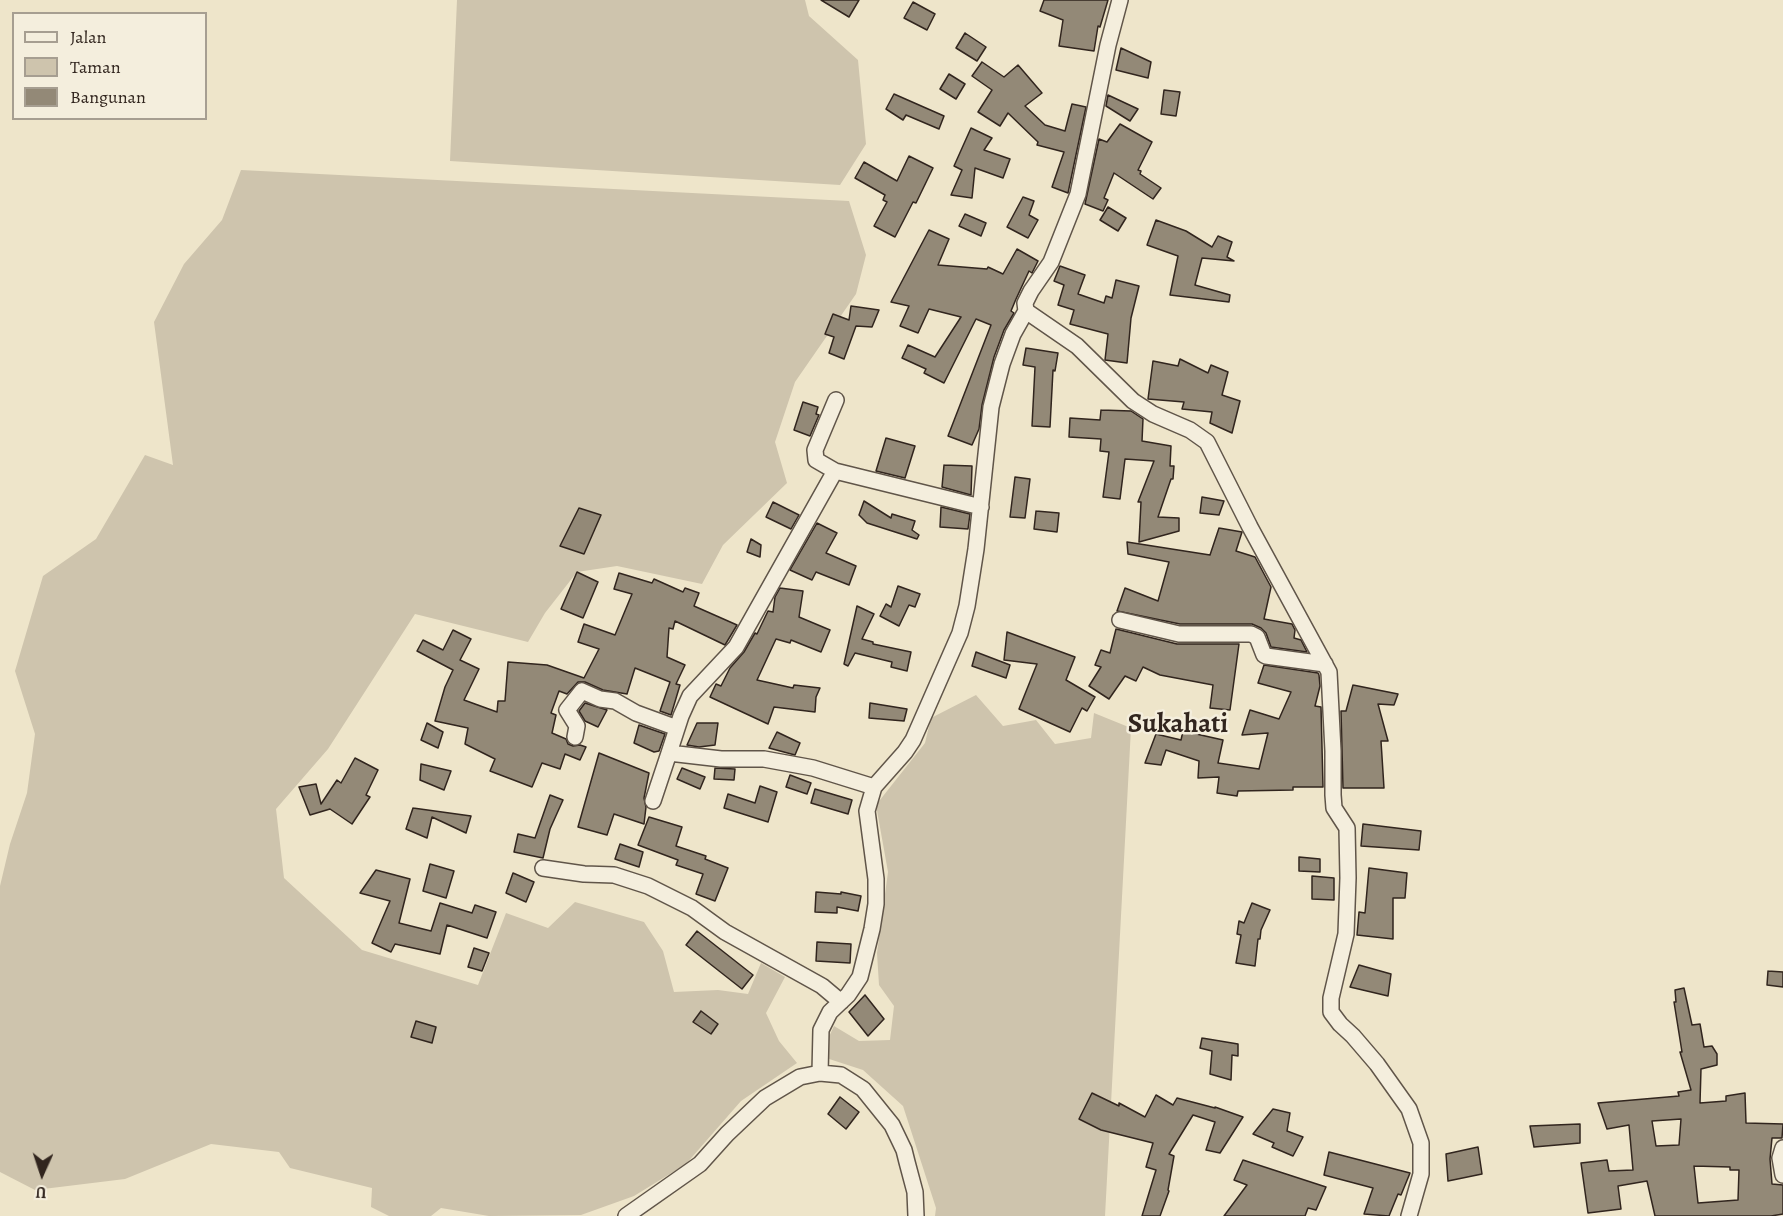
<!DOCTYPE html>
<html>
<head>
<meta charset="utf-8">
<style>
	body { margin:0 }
	#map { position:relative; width:1783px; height:1216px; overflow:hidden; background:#eee5ca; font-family:Alegreya,serif }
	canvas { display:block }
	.legend { position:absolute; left:12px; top:12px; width:195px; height:108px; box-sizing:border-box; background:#f4eedd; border:2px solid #a69e91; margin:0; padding:8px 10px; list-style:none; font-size:18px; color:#31251e }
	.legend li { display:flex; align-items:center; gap:12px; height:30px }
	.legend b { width:30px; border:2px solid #a69e91 }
	.north { position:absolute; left:12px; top:1144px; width:60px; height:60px; -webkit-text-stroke:4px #f4eedd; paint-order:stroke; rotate:183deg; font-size:16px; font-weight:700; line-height:24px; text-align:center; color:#31251e }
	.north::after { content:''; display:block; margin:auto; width:21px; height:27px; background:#31251e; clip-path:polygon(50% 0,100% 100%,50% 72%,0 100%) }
</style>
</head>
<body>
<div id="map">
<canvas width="1783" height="1216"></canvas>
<ul class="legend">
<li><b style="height:8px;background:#f4eedd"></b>Jalan</li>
<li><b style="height:16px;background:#cec4ad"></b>Taman</li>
<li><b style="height:16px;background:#938977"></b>Bangunan</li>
</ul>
<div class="north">U</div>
</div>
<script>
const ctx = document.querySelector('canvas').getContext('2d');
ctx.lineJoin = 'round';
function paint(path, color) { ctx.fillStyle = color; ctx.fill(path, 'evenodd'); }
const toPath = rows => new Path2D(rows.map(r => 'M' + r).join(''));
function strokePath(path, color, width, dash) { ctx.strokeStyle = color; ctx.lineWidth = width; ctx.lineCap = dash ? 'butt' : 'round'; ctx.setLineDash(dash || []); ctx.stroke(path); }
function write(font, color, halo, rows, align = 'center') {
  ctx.font = font + ' Alegreya,serif'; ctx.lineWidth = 5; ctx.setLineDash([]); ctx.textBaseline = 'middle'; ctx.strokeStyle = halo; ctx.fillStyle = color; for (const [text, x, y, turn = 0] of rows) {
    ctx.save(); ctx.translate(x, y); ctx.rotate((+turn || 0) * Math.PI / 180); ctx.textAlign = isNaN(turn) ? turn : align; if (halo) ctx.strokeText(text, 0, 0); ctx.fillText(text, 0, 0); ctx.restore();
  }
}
paint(toPath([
	[457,0,805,0,809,16,858,60,866,144,840,185,450,161],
	[241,170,849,201,866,255,856,294,795,382,775,442,787,483,723,545,702,584,617,566,577,572,545,613,528,642,415,614,328,749,276,809,284,878,362,950,478,985,506,913,548,928,575,902,644,922,663,951,674,992,718,990,748,994,761,963,785,977,766,1013,779,1041,797,1063,741,1101,686,1164,634,1196,581,1215,489,1216,441,1208,431,1216,389,1216,371,1207,372,1188,290,1168,279,1152,211,1144,125,1179,35,1190,0,1172,0,886,10,844,27,793,35,734,15,671,43,576,96,539,145,455,173,465,154,322,184,264,222,220],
	[976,695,1003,726,1036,720,1055,744,1091,738,1094,713,1131,728,1105,1216,935,1216,936,1208,903,1106,863,1070,820,1056,834,1026,859,1041,890,1040,894,1006,879,985,877,953,888,872,876,805,925,743,931,718]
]), '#cec4ad');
const building = toPath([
	[821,0,859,0,849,17,821,0],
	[1044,0,1108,0,1100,27,1098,26,1094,51,1059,46,1063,20,1040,11,1044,0],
	[913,2,935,14,927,30,904,18,913,2],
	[965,33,986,47,977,61,956,48,965,33],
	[1121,48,1151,62,1148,78,1116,70,1121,48],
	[982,62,1004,77,1018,65,1042,93,1025,106,1045,125,1065,131,1072,104,1086,107,1068,193,1052,187,1064,152,1037,145,1038,142,1008,113,1000,126,978,112,992,90,972,76,982,62],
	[949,74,965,84,956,99,940,89,949,74],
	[1164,90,1180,92,1176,116,1161,114,1164,90],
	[894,94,944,116,939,129,906,115,903,120,886,109,894,94],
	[1108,95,1138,109,1130,121,1106,106,1108,95],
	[1120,124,1152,142,1138,170,1141,171,1140,174,1161,188,1153,199,1114,173,1104,198,1108,200,1103,211,1085,204,1099,139,1107,142,1120,124],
	[971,128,992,138,984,150,1010,159,1003,178,975,168,972,198,951,195,962,170,954,166,971,128],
	[909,156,933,168,916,203,913,202,895,237,874,226,887,202,883,200,885,195,855,178,864,162,897,181,909,156],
	[1023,197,1034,201,1029,215,1038,220,1028,238,1007,227,1023,197],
	[1108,207,1126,218,1118,231,1100,220,1108,207],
	[965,214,986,223,981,236,959,226,965,214],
	[1156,220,1186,231,1212,247,1218,236,1232,242,1227,257,1234,261,1202,258,1195,285,1230,295,1229,302,1170,295,1178,256,1147,245,1156,220],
	[929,230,949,239,938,265,987,269,988,267,1003,274,1017,249,1038,261,1032,273,1029,271,1016,299,1011,311,1014,313,1004,330,994,357,982,405,979,429,972,445,948,436,991,325,976,319,944,383,924,373,926,369,902,358,908,345,935,357,961,317,929,309,918,333,900,326,909,306,891,302,929,230],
	[1060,266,1085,275,1078,294,1104,303,1106,296,1112,298,1116,280,1139,286,1131,318,1127,363,1105,360,1108,334,1070,324,1074,310,1058,305,1064,285,1054,281,1060,266],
	[851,306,879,310,872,327,856,326,844,359,829,353,834,337,825,334,833,314,849,320,851,306],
	[1026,348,1058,353,1055,371,1053,370,1050,427,1032,426,1035,367,1023,365,1026,348],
	[1180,359,1208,373,1211,365,1228,372,1222,395,1240,401,1232,433,1210,423,1212,412,1182,409,1184,402,1148,399,1153,361,1178,366,1180,359],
	[803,402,818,407,816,414,819,415,810,436,794,430,803,402],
	[1101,410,1131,411,1143,419,1142,441,1171,446,1170,466,1174,466,1173,479,1171,479,1158,517,1179,518,1179,531,1139,542,1141,502,1138,502,1154,461,1125,459,1120,499,1103,497,1109,452,1100,451,1101,439,1069,437,1070,418,1100,420,1101,410],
	[886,438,915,446,905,478,876,471,886,438],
	[944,465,972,466,971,495,942,487,944,465],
	[1015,477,1030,479,1025,518,1010,517,1015,477],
	[1202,497,1224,501,1219,515,1200,513,1202,497],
	[864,501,891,518,892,514,915,521,912,530,919,535,917,539,867,523,859,515,864,501],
	[773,502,799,515,791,529,766,517,773,502],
	[941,507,970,514,968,529,940,527,941,507],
	[579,508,601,515,584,554,560,546,579,508],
	[1036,511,1059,513,1057,532,1034,529,1036,511],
	[817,523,837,533,826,553,856,566,849,585,816,572,812,580,790,570,817,523],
	[1219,528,1242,532,1236,551,1255,557,1271,587,1264,619,1292,624,1295,630,1294,638,1301,640,1307,652,1271,647,1266,633,1261,628,1252,624,1180,624,1117,611,1125,588,1158,601,1169,562,1128,554,1127,542,1210,555,1219,528],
	[751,539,761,545,760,557,747,552,751,539],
	[577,572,598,582,583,618,561,609,577,572],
	[619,573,652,583,654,579,683,592,685,588,699,593,694,606,737,625,725,645,675,621,673,629,669,628,667,657,685,665,676,684,680,685,671,715,660,711,670,682,635,668,627,694,603,690,585,682,578,682,567,694,559,691,551,713,556,715,552,733,566,739,568,744,573,746,580,745,586,747,580,760,565,754,560,769,542,763,532,787,490,771,495,759,465,744,468,728,435,721,445,687,453,670,417,651,423,640,443,650,453,630,471,639,460,660,479,669,464,700,497,712,498,701,505,701,508,662,547,665,584,678,599,649,578,642,584,624,615,635,632,594,614,589,619,573],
	[898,586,920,594,915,607,909,605,899,626,880,616,886,604,891,607,898,586],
	[780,588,803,591,799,617,830,630,821,652,791,640,790,643,776,639,757,680,793,688,794,685,820,688,816,697,815,712,774,707,768,724,710,697,716,684,721,686,730,668,744,652,755,633,757,634,768,611,773,612,775,597,780,588],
	[857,606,874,614,862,639,873,642,873,644,911,652,907,671,891,667,892,662,855,653,848,666,844,664,857,606],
	[1116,629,1177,644,1239,644,1230,710,1210,708,1213,685,1160,675,1143,667,1136,681,1125,676,1109,699,1089,686,1101,667,1095,665,1101,650,1110,653,1116,629],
	[1007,632,1075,657,1066,680,1095,697,1087,711,1082,708,1070,732,1019,709,1037,664,1004,660,1007,632],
	[976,652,1010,665,1006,678,972,666,976,652],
	[1264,665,1318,673,1319,675,1320,686,1315,706,1321,707,1323,787,1293,787,1293,790,1238,791,1237,796,1217,793,1219,777,1198,778,1199,761,1166,750,1161,765,1145,763,1156,734,1181,740,1183,731,1223,740,1218,763,1259,769,1268,733,1242,735,1250,710,1279,719,1291,692,1258,683,1264,665],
	[1353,685,1398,694,1394,705,1378,704,1388,741,1381,741,1384,788,1343,788,1341,711,1346,711,1353,685],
	[585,703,607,710,598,727,585,721,579,711,585,703],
	[870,703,907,709,904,721,869,718,870,703],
	[427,723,443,732,438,748,421,740,427,723],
	[697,723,718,723,715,745,699,747,687,745,697,723],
	[639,725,665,734,659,751,654,752,634,743,639,725],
	[777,732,800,743,795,755,769,748,777,732],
	[599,753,649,773,644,798,646,807,644,824,614,814,607,835,578,827,599,753],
	[355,758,378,770,366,795,370,797,352,824,330,809,310,815,299,787,316,784,321,804,337,780,341,783,355,758],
	[421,764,451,771,444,790,420,780,421,764],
	[682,768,705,777,700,789,677,779,682,768],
	[715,768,735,769,734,780,714,779,715,768],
	[790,775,811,783,807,794,786,787,790,775],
	[760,786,777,792,768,822,724,808,728,794,755,803,760,786],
	[815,789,852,800,848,814,811,803,815,789],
	[550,795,563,800,550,829,543,858,514,852,518,834,535,838,550,795],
	[413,808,471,816,466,833,432,817,427,838,406,829,413,808],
	[649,817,682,827,676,846,706,856,705,859,728,868,715,901,696,894,703,874,676,865,678,860,638,845,649,817],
	[1363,824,1421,831,1419,850,1361,846,1363,824],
	[620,844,643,852,639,867,615,859,620,844],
	[1299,857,1320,859,1320,872,1299,871,1299,857],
	[430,864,454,871,446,898,423,891,430,864],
	[1369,868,1407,873,1405,898,1393,898,1393,939,1357,935,1359,912,1365,913,1369,868],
	[376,870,410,879,399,923,431,931,440,903,472,913,475,905,496,912,487,938,447,925,440,954,395,944,391,952,372,943,390,901,360,893,376,870],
	[513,873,534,882,526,902,506,893,513,873],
	[1312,876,1334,878,1334,900,1312,899,1312,876],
	[816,892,841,894,841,892,861,896,858,911,837,907,837,913,815,912,816,892],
	[1252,903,1270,910,1261,930,1260,939,1258,939,1255,966,1236,963,1241,935,1237,934,1239,921,1244,923,1252,903],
	[697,931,753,975,742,989,686,945,697,931],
	[817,942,851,944,850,963,816,961,817,942],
	[474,948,489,953,482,971,468,967,474,948],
	[1359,965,1391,974,1388,996,1350,987,1359,965],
	[1768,971,1783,972,1783,987,1767,985,1768,971],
	[1684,988,1692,1025,1700,1024,1704,1047,1712,1046,1717,1054,1717,1065,1701,1069,1700,1103,1726,1101,1726,1096,1745,1093,1746,1123,1783,1124,1782,1138,1772,1138,1770,1159,1772,1184,1783,1185,1783,1214,1771,1216,1655,1216,1647,1181,1618,1186,1621,1209,1588,1213,1581,1163,1607,1160,1609,1171,1633,1170,1629,1125,1607,1129,1598,1103,1679,1096,1678,1092,1691,1090,1680,1052,1682,1052,1674,1002,1676,1002,1675,990,1684,988],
	[1681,1119,1679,1145,1656,1146,1652,1121,1681,1119],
	[1694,1166,1730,1167,1730,1170,1739,1170,1738,1200,1698,1203,1694,1166],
	[865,995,884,1019,868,1036,849,1012,865,995],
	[701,1011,718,1024,711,1034,693,1022,701,1011],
	[416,1021,436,1027,432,1043,411,1037,416,1021],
	[1202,1038,1238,1044,1238,1056,1232,1055,1231,1080,1210,1074,1212,1051,1200,1048,1202,1038],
	[1092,1093,1119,1106,1119,1103,1145,1117,1156,1095,1173,1105,1177,1098,1215,1108,1215,1107,1243,1117,1220,1153,1206,1150,1215,1122,1193,1115,1169,1154,1174,1156,1168,1190,1169,1191,1160,1216,1142,1216,1156,1170,1146,1167,1153,1143,1101,1130,1079,1119,1092,1093],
	[840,1097,859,1112,846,1129,828,1114,840,1097],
	[1273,1109,1290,1113,1287,1131,1303,1137,1293,1156,1272,1147,1274,1143,1253,1134,1273,1109],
	[1580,1124,1580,1143,1534,1147,1530,1126,1580,1124],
	[1478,1147,1482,1174,1448,1181,1446,1154,1478,1147],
	[1329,1152,1410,1173,1401,1195,1398,1194,1389,1216,1364,1214,1373,1188,1324,1175,1329,1152],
	[1243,1160,1326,1187,1316,1210,1308,1208,1305,1216,1224,1216,1247,1185,1234,1180,1243,1160]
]);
paint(building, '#938977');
strokePath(building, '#31251e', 1.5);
const minor = toPath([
	[1120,0,1108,45,1078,194,1051,262,1031,291,1025,303,1026,311,1077,346,1133,401,1153,414,1190,430,1207,442,1250,527,1329,672,1333,751,1333,795,1334,808,1347,828,1348,878,1346,934,1331,998,1331,1012,1340,1024,1353,1036,1377,1064,1409,1109,1421,1143,1421,1174,1409,1216],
	[836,400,815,450,816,460,835,471,981,507],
	[1120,620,1179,634,1251,634,1257,637,1264,655,1266,656,1325,664],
	[575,737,577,726,567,710,582,691,600,699,615,701,636,713,677,728],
	[669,753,681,716,690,696,736,647,835,471],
	[653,801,669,753,721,759,764,759,813,768,874,787],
	[543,868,584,874,614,875,648,886,692,908,725,932,822,986,841,1002],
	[820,1073,821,1030,830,1012,848,995,860,977,872,929,876,904,876,879,867,811,874,787,905,752,913,740,960,633,967,606,976,549,991,407,1002,364,1013,334,1026,311],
	[1783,1148,1780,1158,1783,1175],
	[626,1216,700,1164,727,1134,765,1098,800,1077,820,1073,841,1075,863,1089,892,1125,904,1150,907,1162,915,1192,916,1216]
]);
strokePath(minor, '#605549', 18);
strokePath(minor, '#f4eedd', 15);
write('bold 27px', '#31251e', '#f4eedd', [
	["Sukahati",1178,725]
]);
</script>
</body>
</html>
